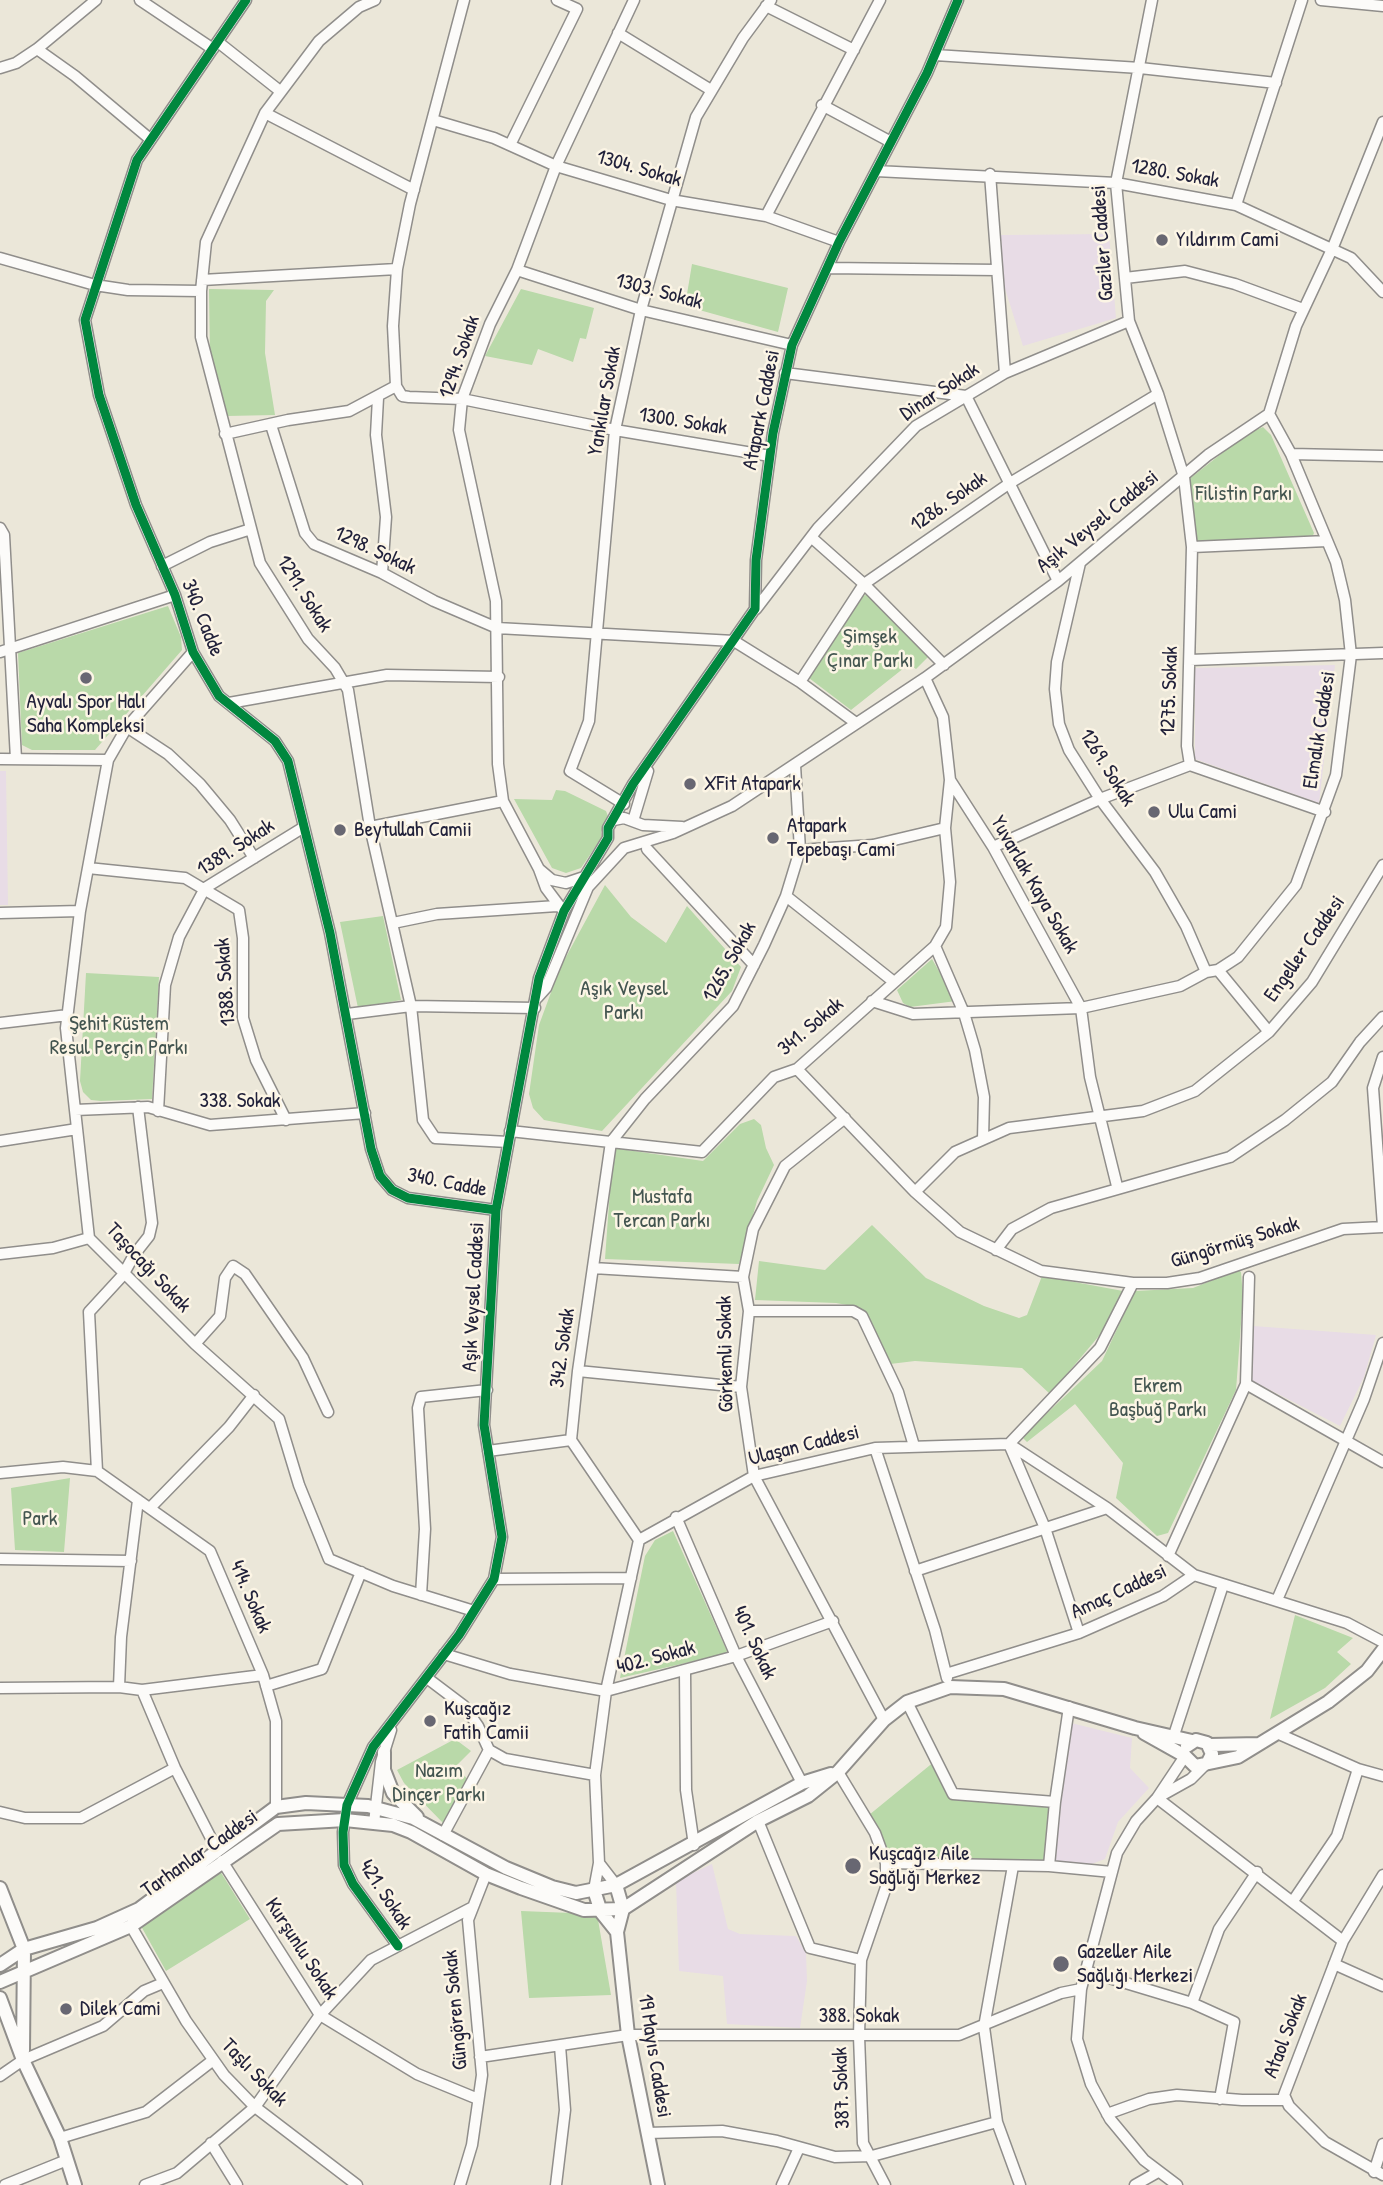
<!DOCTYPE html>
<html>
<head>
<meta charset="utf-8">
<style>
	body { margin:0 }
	canvas { display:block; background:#ebe7d9 }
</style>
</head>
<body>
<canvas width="1383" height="2185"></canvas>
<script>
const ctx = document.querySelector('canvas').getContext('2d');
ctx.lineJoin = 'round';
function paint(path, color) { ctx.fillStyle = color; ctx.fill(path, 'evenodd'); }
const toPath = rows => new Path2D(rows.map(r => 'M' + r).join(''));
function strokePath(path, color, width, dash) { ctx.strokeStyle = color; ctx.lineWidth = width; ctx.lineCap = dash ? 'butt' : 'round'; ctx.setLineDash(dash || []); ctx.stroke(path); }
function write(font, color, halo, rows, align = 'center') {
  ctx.font = font + ' "Patrick Hand",sans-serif'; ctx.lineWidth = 5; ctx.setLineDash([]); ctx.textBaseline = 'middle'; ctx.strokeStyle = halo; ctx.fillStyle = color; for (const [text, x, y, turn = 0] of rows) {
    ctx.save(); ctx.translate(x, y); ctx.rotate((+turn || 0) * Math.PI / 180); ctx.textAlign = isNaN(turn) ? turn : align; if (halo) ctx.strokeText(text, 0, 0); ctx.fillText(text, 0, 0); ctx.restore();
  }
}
paint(toPath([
	[1109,234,1116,318,1023,346,1002,279,1001,235],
	[1335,665,1319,803,1195,759,1195,668],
	[0,771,6,771,8,905,0,905],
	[1253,1326,1376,1335,1364,1377,1340,1426,1251,1380],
	[1071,1723,1132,1738,1130,1768,1149,1788,1118,1822,1105,1859,1089,1865,1054,1863,1061,1787],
	[712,1864,728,1929,740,1934,796,1936,806,1953,807,1981,800,2028,727,2024,723,1976,679,1971,676,1881]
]), '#e8dce6');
paint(toPath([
	[692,264,788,288,778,332,685,306],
	[209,289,274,290,266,301,265,353,275,415,227,416,210,355],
	[521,289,594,308,586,339,580,338,573,362,538,349,532,365,485,356],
	[1263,427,1271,435,1314,533,1312,538,1195,541,1188,480,1245,435],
	[868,594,929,656,916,669,909,664,851,710,809,678,863,596],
	[168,606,181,637,182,650,95,750,32,750,22,745,18,653],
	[556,790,565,791,606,811,609,819,601,832,602,837,581,868,566,873,552,868,514,799,552,800],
	[605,885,631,917,666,943,687,906,741,967,732,991,602,1131,544,1120,533,1108,529,1094,539,1025,560,968],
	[383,916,401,1000,358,1008,340,922],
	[932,959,956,1001,910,1007,903,1003,897,990],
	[86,973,159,977,152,1099,101,1101,91,1100,83,1092,80,1081],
	[754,1119,761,1125,766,1148,774,1165,757,1201,739,1264,605,1259,613,1148,703,1161,740,1124],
	[872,1225,926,1278,984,1306,1019,1318,1027,1315,1042,1276,1123,1291,1104,1330,1050,1394,1022,1368,915,1361,890,1364,869,1320,858,1307,836,1303,755,1300,759,1261,825,1270],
	[1238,1270,1241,1272,1243,1297,1236,1390,1168,1533,1157,1536,1116,1498,1123,1463,1075,1404,1027,1442,1022,1437,1102,1361,1135,1291,1193,1288],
	[70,1478,64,1552,15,1550,11,1488],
	[673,1531,727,1651,725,1654,620,1678,645,1556,655,1540],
	[1295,1615,1353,1638,1337,1652,1351,1664,1325,1688,1270,1719],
	[455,1739,471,1751,456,1766,469,1781,444,1824,404,1783,397,1770],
	[935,1761,952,1797,1052,1805,1046,1860,901,1858,887,1851,869,1815],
	[220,1871,250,1919,166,1971,141,1926],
	[521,1911,597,1914,611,1995,529,1998]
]), '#b9d9a9');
const minor = toPath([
	[140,0,213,49],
	[246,0,137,160,85,320,99,395,136,505,175,595,193,652,219,696,275,741,288,761,330,933,371,1149,380,1176,392,1190,408,1198,496,1210],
	[375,0,359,7,319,41,265,113,206,242,201,291,201,337,260,563,308,639,335,668,348,690,370,827,411,1006,423,1120,435,1138,508,1142],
	[1152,0,1116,183,1129,321,1158,394,1184,477,1192,547,1187,746,1190,765,1325,812],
	[1321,0,1383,6],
	[766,6,854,50],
	[618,33,711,90],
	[218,42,280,91],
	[37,49,75,76,150,139],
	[935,55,1140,68,1276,83],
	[0,68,16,63,37,49,96,0],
	[822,105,891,142],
	[265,113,414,190],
	[433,120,494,138,556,166,671,200,766,216,839,242],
	[510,145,577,9,557,0],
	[876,171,1116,183,1236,205,1351,258,1383,292],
	[990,174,1005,373],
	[1236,205,1302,0],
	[766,216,880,0],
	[0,258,95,285,128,290,201,291],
	[827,268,997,270],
	[517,270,641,310,792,345],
	[1125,278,1185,271,1235,284,1303,309],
	[202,280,397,269],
	[785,373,966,396,1058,581],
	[396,386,393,326,397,269,410,204,464,0],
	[378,398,376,435,386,517,382,573],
	[271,425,305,533,314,544,382,573,434,601,497,628,734,641,800,682,856,723],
	[225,434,288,420,349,411,396,386,402,396,409,397,462,399,615,430,770,456],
	[1291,454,1383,456],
	[0,528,4,535,16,759],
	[811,537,864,584,944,665],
	[1192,547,1327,541],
	[1080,563,1057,662,1055,689,1059,724,1069,750,1100,799,1155,872,1186,926,1206,972],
	[162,566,210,542,251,529],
	[756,609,818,528,916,426,1005,373,1129,321],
	[0,652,175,595],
	[1190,660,1383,653],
	[925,678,943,717,950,780,993,847,1081,1008,1090,1077,1117,1186],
	[800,682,864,584,1010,483,1158,394],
	[229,703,387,675,499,677],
	[127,727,168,754,200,784,230,820,254,858],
	[0,759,108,760,127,727,193,652],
	[108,760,80,911,66,1028,89,1238,195,1344,279,1419,299,1485,329,1559,393,1586,474,1611],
	[624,804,570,771,589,721,615,430,641,310,696,117,743,38,771,0],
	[614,820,624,818,643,825,682,827],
	[633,821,648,771],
	[370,827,503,801],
	[993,847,1100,799,1190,765],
	[647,849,754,965],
	[800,850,873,845,945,828],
	[88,868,185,878,239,910,243,938,243,1018,256,1060,286,1120],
	[539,869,503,801,498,764,496,601,459,430,462,399,490,324,517,270,556,166,634,0],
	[786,896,894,982],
	[561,908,546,888,539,869,552,880,566,883,584,877],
	[0,913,80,911],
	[393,923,437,914,557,906],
	[935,946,964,1013,975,1050,984,1097,983,1139],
	[1218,970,1269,1032],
	[537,998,546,988,588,887,624,848,673,833,732,806,925,678,1058,581,1208,455,1269,414,1296,326,1333,247,1383,122],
	[872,1001,913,1014,1081,1008,1180,986,1206,972,1218,970,1238,957,1296,885,1336,775,1351,655,1345,600,1336,562,1291,454,1269,414],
	[347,1014,411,1006,535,1008],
	[0,1023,68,1015],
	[1383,1057,1373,1088,1383,1226],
	[797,1069,915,1192,960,1232,1041,1271,1133,1283,1167,1283,1200,1278,1343,1229,1383,1227],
	[75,1110,148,1107,210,1125,365,1113],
	[158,1111,165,985,179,937,205,888,304,827],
	[845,1118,785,1166,753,1229,743,1277,749,1311,741,1387,754,1476,884,1720],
	[510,1131,702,1152,774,1077,797,1069,935,946,946,927,950,882,945,828,950,780],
	[0,1141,77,1129],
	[915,1192,955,1152,1009,1128,1143,1111,1195,1091,1269,1032,1312,982,1383,865],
	[996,1250,1012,1229,1051,1208,1230,1157,1285,1120,1332,1082,1360,1042,1383,1017],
	[0,1254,53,1248,89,1238],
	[593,1268,743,1277],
	[1249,1277,1246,1384,1383,1462],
	[749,1311,853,1311,862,1316,898,1392,914,1446],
	[195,1344,220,1316,225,1278,233,1266,245,1274,303,1358,328,1412],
	[578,1371,741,1387],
	[875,1448,935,1630,947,1678],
	[488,1451,571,1440],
	[97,1471,89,1312,123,1275,134,1255,149,1236,152,1223,138,1107],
	[0,1473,63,1467,97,1471,210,1551,263,1675,276,1721,276,1807],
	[150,1508,229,1427,254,1395],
	[676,1517,736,1656,802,1783],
	[639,1540,571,1440,578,1371,611,1142,645,1099,733,1006,764,945,786,896,800,850,795,765],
	[1168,1556,1246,1384],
	[0,1559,131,1561],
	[915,1571,1107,1508],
	[494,1579,631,1578],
	[421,1595,425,1529,418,1408,421,1397,487,1390],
	[1277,1600,1364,1399,1383,1343],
	[1079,1633,1045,1528,1009,1444,1100,1348,1133,1283],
	[444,1654,510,1674,606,1691,736,1656,833,1621],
	[685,1671,686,1790,694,1845],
	[946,1674,1079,1633,1163,1596,1194,1575],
	[427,1678,464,1706,478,1726,489,1750,505,1759,595,1775],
	[266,1686,322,1669,361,1572],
	[119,1687,121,1637,138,1500],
	[0,1688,119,1687,142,1690,263,1675],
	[142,1690,175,1768,217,1850],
	[907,1702,953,1794,1055,1802],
	[1279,1734,1358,1769,1383,1776],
	[1174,1735,1223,1585],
	[838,1772,875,1833,886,1863,886,1887,861,1960,859,2036,863,2143,885,2185],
	[1157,1798,1343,1941],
	[1157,1798,1191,1779,1208,1762],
	[0,1812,25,1818,81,1818,175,1768],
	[758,1821,810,1948,861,1960],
	[374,1823,381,1762,391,1730],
	[443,1835,489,1750],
	[222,1861,320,2015,417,2074,478,2099],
	[599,1863,616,1885],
	[886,1863,1049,1866,1112,1872],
	[1013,1866,984,2027,997,2122,1020,2185],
	[1049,1866,1055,1802,1069,1707],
	[1383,1875,1343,1941,1284,2095,1289,2106,1325,2142,1383,2175],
	[594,1890,599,1863,595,1775,606,1691,639,1540,754,1476,875,1448,1009,1444,1107,1508,1194,1575,1347,1623,1383,1642],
	[1293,1901,1337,1836,1358,1769],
	[131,1926,186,2021,224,2075,255,2107,357,2185],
	[398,1946,353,1884,344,1865,343,1832,347,1805,373,1747,459,1635,494,1579,502,1537,484,1425,496,1210,539,978,564,911,608,838,608,828,633,784,755,609,756,560,773,433,792,345,839,242,927,73,958,0],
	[1334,1964,1383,1986],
	[1086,1971,1192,2003,1234,2022,1220,2099],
	[1192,2003,1219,1929,1257,1872],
	[480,2057,628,2035,959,2035,1061,1993,1081,1989],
	[0,2076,23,2060,103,2026,144,1991,163,1983],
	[1107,2114,1149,2099,1177,2095,1242,2100,1285,2100],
	[647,2133,722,2131,777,2141,835,2157,872,2156,997,2122],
	[60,2138,146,2112,212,2061],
	[211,2143,237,2185],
	[1374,2172,1383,2144],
	[5,2185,67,2160],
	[145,2185,177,2173,255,2107,320,2015,371,1960,473,1907],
	[460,2185,472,2145,482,2075,468,1920,486,1874],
	[556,2185,565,2110,560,2046],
	[782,2185,799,2148],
	[1135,2185,1158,2172],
	[1177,2185,1144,2160,1110,2119,1091,2084,1077,2039,1081,1989,1117,1853,1136,1821,1157,1798,1185,1756]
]);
const major = toPath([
	[1144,1733,1185,1756,1195,1766,1238,1757,1328,1702,1367,1671,1383,1650],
	[1210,1745,1259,1744],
	[1187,1746,1196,1740,1207,1743,1212,1754,1208,1762],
	[384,1752,384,1770,393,1793,417,1817],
	[616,1885,623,1909,617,1932,628,2035,658,2185],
	[0,1888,24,1949,23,2051],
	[594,1890,601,1912,617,1932],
	[0,1965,24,1949,97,1928,139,1909,276,1807,306,1803,368,1806,413,1818,506,1868,552,1887,576,1893,616,1885,802,1783,831,1774],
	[0,1982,131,1926,278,1824,345,1820,393,1825,411,1832,486,1874,521,1888,584,1910,623,1909,758,1821,808,1796,838,1772,884,1720,907,1702,950,1687,1004,1689,1135,1728,1192,1741],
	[0,1998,23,2060,60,2138,75,2185]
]);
strokePath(minor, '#908e8b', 13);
strokePath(major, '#908e8b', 16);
strokePath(minor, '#fcfbf9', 10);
strokePath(major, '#fcfbf9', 12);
strokePath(toPath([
	[246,0,137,160,85,320,99,395,136,505,175,595,193,652,219,696,275,741,288,761,330,933,371,1149,380,1176,392,1190,408,1198,496,1210],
	[398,1946,353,1884,344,1865,343,1832,347,1805,373,1747,459,1635,494,1579,502,1537,484,1425,496,1210,539,978,564,911,608,838,608,828,633,784,755,609,756,560,773,433,792,345,839,242,927,73,958,0]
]), '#00873e', 9);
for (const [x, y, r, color] of [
	[1162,240,7,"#686772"],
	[86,678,7,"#686772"],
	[690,784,7,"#686772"],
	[1154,812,7,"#686772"],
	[340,830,7,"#686772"],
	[773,838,7,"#686772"],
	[430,1721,7,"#686772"],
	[853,1866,9,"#686772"],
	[1061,1964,9,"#686772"],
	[66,2009,7,"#686772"]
]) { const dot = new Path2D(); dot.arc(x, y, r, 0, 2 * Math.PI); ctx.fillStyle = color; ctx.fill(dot); strokePath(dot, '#fcf5e5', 2.5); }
write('21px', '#22223b', '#fcf5e5', [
	["1304. Sokak",639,169,16],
	["1280. Sokak",1175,174,10],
	["Gaziler Caddesi",1103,243,-94],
	["1303. Sokak",659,292,15],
	["1294. Sokak",460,357,-71],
	["Dinar Sokak",940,392,-33],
	["Yankılar Sokak",605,401,-80],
	["Atapark Caddesi",762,410,-79],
	["1300. Sokak",683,422,9],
	["1286. Sokak",949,502,-35],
	["Aşık Veysel Caddesi",1098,522,-39],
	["1298. Sokak",375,551,25],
	["1291. Sokak",304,594,58],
	["340. Cadde",202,618,68],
	["1275. Sokak",1170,691,-88],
	["Elmalık Caddesi",1320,730,-81],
	["1269. Sokak",1107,768,58],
	["1389. Sokak",236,848,-33],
	["Yuvarlak Kaya Sokak",1034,885,60],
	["Engeller Caddesi",1305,949,-55],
	["1265. Sokak",730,962,-61],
	["1388. Sokak",226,982,-94],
	["341. Sokak",811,1027,-40],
	["338. Sokak",240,1101],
	["340. Cadde",447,1183,11],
	["Güngörmüş Sokak",1235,1243,-17],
	["Taşocağı Sokak",148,1268,47],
	["Aşık Veysel Caddesi",474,1297,-87],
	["342. Sokak",563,1348,-82],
	["Görkemli Sokak",726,1354,-91],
	["Ulaşan Caddesi",804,1446,-14],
	["Amaç Caddesi",1119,1592,-25],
	["414. Sokak",250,1597,67],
	["401. Sokak",754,1643,65],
	["402. Sokak",656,1658,-15],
	["Tarhanlar Caddesi",200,1854,-35],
	["421. Sokak",385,1895,57],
	["Kurşunlu Sokak",301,1949,57],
	["Güngören Sokak",456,2010,-95],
	["388. Sokak",859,2016],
	["Ataol Sokak",1286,2036,-69],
	["19 Mayıs Caddesi",654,2056,81],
	["Taşlı Sokak",254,2073,46],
	["387. Sokak",842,2088,-92]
]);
write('21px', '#22223b', '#fcf5e5', [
	["Yıldırım Cami",1176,240],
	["Ayvalı Spor Halı",86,702,"center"],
	["Saha Kompleksi",86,726,"center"],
	["XFit Atapark",704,784],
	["Ulu Cami",1168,812],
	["Atapark",787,826],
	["Tepebaşı Cami",787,850],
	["Beytullah Camii",354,830],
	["Kuşcağız",444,1709],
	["Fatih Camii",444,1733],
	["Kuşcağız Aile",869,1854],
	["Sağlığı Merkez",869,1878],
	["Gazeller Aile",1077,1952],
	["Sağlığı Merkezi",1077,1976],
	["Dilek Cami",80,2009]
], 'left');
write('21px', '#435550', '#fcf5e5', [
	["Filistin Parkı",1244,494],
	["Şimşek",870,637],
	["Çınar Parkı",870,661],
	["Aşık Veysel",624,989],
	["Parkı",624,1013],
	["Şehit Rüstem",119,1024],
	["Resul Perçin Parkı",119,1048],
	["Mustafa",662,1197],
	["Tercan Parkı",662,1221],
	["Ekrem",1158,1386],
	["Başbuğ Parkı",1158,1410],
	["Park",40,1519],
	["Nazım",439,1771],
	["Dinçer Parkı",439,1795]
]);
</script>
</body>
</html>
